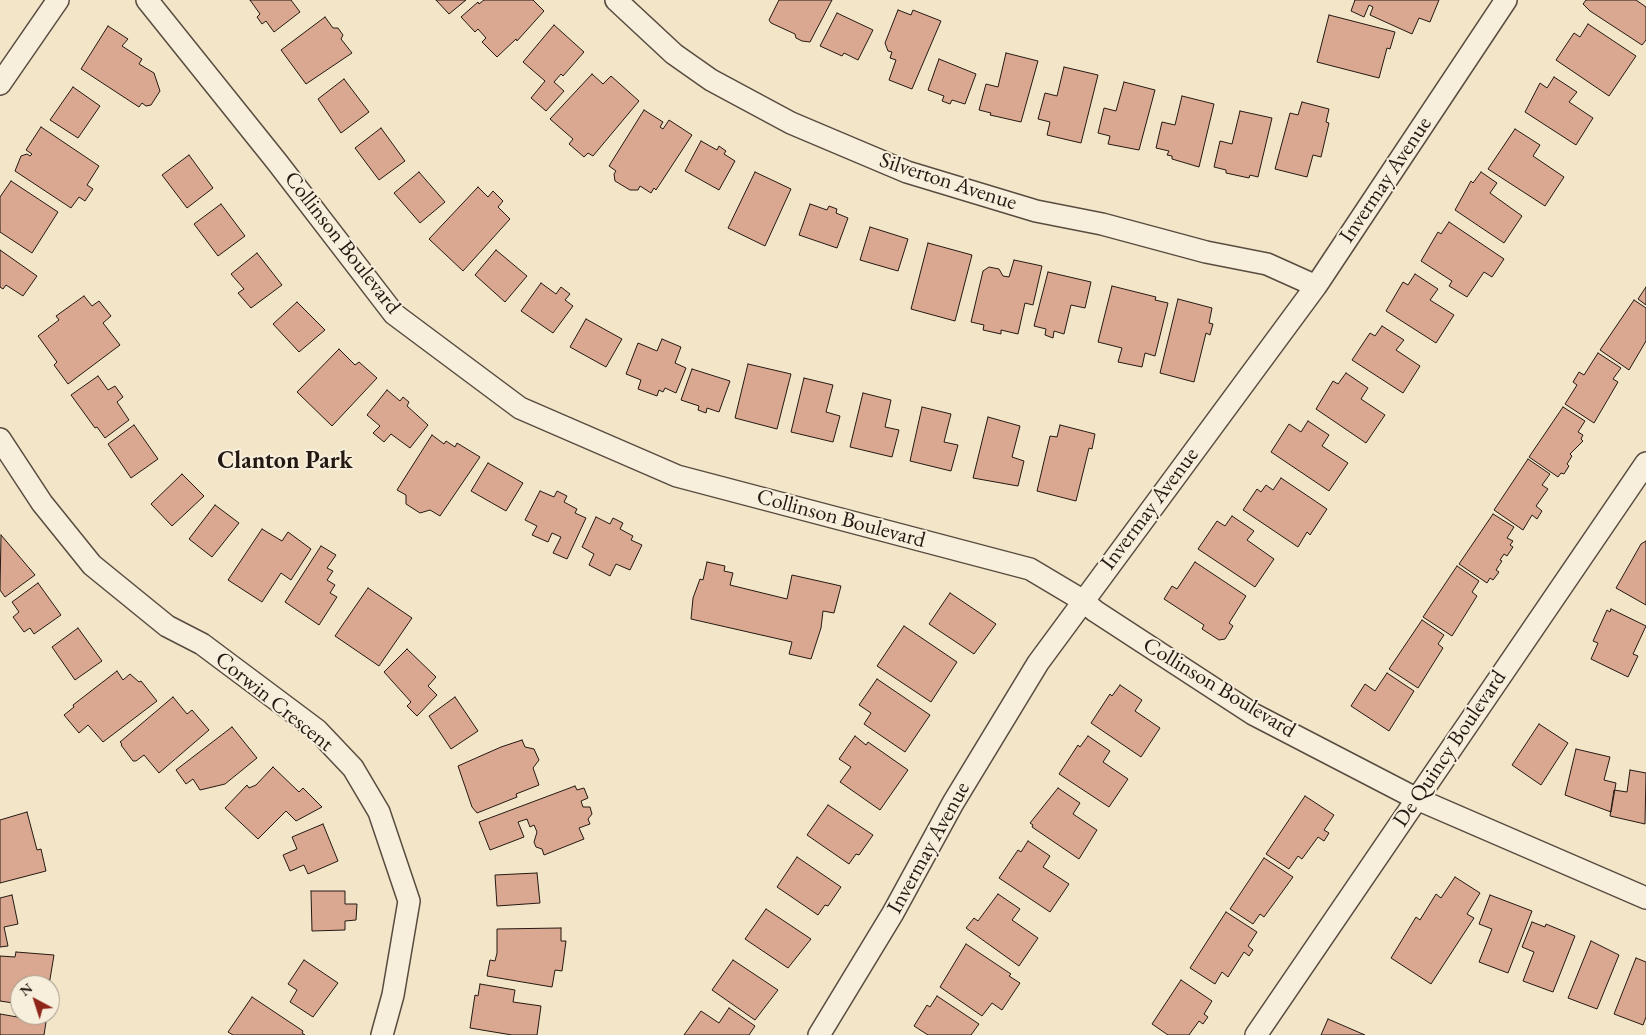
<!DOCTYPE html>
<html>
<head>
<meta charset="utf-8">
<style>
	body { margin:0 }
	#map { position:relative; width:1646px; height:1035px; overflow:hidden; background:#f2e5c8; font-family:"EB Garamond",serif }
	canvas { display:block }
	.north { position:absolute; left:10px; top:975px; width:50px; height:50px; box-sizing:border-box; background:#f7eedb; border:1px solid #a3998b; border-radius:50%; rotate:320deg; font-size:14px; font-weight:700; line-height:20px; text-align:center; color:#241912 }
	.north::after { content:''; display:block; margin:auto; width:18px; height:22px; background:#8f2418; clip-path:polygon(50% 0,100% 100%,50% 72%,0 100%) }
</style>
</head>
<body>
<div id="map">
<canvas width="1646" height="1035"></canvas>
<div class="north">N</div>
</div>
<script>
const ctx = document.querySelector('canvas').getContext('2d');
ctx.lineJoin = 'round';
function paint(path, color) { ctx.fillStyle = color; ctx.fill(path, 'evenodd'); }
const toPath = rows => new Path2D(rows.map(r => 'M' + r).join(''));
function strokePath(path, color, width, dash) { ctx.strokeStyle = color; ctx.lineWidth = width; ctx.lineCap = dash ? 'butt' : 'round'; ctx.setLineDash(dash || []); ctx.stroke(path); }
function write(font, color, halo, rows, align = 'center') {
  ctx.font = font + ' "EB Garamond",serif'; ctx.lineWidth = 4; ctx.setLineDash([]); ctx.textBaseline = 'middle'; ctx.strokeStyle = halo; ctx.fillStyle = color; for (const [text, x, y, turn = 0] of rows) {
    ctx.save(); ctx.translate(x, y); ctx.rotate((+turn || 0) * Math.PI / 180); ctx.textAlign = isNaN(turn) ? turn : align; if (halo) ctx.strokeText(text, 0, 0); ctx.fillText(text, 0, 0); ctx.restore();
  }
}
const building = toPath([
	[250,0,291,0,300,12,274,32,266,21,262,24,257,17,260,14,250,0],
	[436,0,466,0,449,14,436,0],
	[484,0,533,0,544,11,517,41,516,39,497,57,482,42,486,38,478,29,475,32,461,17,478,2,479,4,484,0],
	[779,0,832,0,810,42,802,41,796,38,795,34,771,23,769,20,779,0],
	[1355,0,1439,0,1430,22,1419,18,1412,34,1370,15,1373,7,1369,5,1364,17,1351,11,1355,0],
	[1586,0,1636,0,1646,7,1646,40,1642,45,1590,11,1583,4,1586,0],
	[898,10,911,15,913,10,941,21,912,89,889,80,896,60,890,58,892,52,888,51,885,43,898,10],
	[837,13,873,30,858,60,844,53,842,56,820,46,837,13],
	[1329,15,1395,32,1390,49,1387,48,1379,78,1317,62,1329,15],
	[325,17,333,28,338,28,343,35,341,39,352,53,306,84,281,50,325,17],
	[1588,24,1636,56,1609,96,1556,60,1574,33,1580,37,1588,24],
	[554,25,584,52,563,76,561,74,554,82,564,91,546,111,531,98,545,81,523,62,554,25],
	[108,26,128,39,122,46,142,59,139,64,154,73,160,91,151,105,146,106,142,103,139,107,81,69,108,26],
	[1006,53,1038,61,1021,122,990,115,991,113,979,110,986,84,998,87,1006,53],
	[939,59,976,74,965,104,952,100,950,104,942,101,944,96,928,90,939,59],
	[1064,67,1098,75,1081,143,1047,135,1050,122,1038,119,1045,93,1057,96,1064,67],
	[592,74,603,84,611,76,639,101,593,156,588,153,584,157,569,144,573,139,550,119,592,74],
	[1554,77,1577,92,1569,102,1593,118,1576,145,1525,112,1540,83,1547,88,1554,77],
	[344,79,369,112,341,133,318,99,344,79],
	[1124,82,1155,90,1139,150,1108,144,1110,136,1098,133,1104,108,1116,111,1124,82],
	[73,87,100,106,78,138,50,120,73,87],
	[1182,96,1214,104,1199,167,1172,159,1172,156,1167,155,1169,151,1156,148,1162,122,1175,125,1182,96],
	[1302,102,1329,109,1326,122,1329,123,1321,157,1313,155,1307,177,1275,169,1290,113,1298,115,1302,102],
	[644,110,663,122,660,127,663,129,669,120,692,135,656,190,654,188,651,193,640,186,638,190,630,190,615,181,614,174,616,171,609,166,644,110],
	[1240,111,1272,118,1258,177,1250,175,1249,178,1226,173,1226,170,1214,167,1220,141,1232,144,1240,111],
	[41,127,99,166,87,185,93,189,85,201,79,197,71,208,15,171,21,156,27,154,30,156,32,154,26,150,41,127],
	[381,128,405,161,379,180,355,148,381,128],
	[1515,129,1540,145,1533,156,1564,177,1545,206,1488,169,1515,129],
	[701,141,717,150,719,146,726,151,724,154,735,161,719,190,685,171,701,141],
	[189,155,213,188,187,208,162,175,189,155],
	[419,172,445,202,420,223,394,193,419,172],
	[755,172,791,189,765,246,728,228,755,172],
	[1481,172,1497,183,1490,193,1522,216,1504,243,1455,210,1471,181,1473,183,1481,172],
	[11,181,58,212,32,253,0,232,0,197,11,181],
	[478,187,488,197,493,191,503,201,498,207,510,219,463,271,429,239,478,187],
	[221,204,245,236,218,256,194,224,221,204],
	[810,204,827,210,829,206,837,209,836,213,848,218,837,248,799,235,810,204],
	[1449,222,1504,259,1492,277,1484,272,1467,297,1449,286,1452,281,1421,261,1438,232,1441,234,1449,222],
	[870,227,908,239,898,271,860,260,870,227],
	[928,243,972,255,955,321,911,309,928,243],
	[0,250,37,276,23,296,6,285,3,289,0,287,0,250],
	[496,250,527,276,505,302,475,275,496,250],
	[257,253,282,285,251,308,238,293,244,289,231,274,257,253],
	[1014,260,1042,266,1033,305,1025,303,1018,334,1001,330,1001,334,983,330,984,325,971,322,983,271,989,267,999,269,1003,276,1009,277,1014,260],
	[1048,272,1091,282,1085,308,1071,305,1064,334,1054,331,1053,338,1045,335,1046,329,1034,326,1048,272],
	[1415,274,1438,289,1430,300,1454,315,1436,343,1386,311,1403,282,1408,285,1415,274],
	[541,283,556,294,561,287,570,294,565,300,573,306,553,333,521,311,541,283],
	[1112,286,1156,297,1155,300,1168,303,1155,356,1145,353,1142,367,1118,362,1122,348,1098,342,1112,286],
	[1646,287,1646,305,1638,299,1646,287],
	[84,296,92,306,99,301,111,316,103,323,120,345,68,384,54,365,57,362,38,336,59,320,56,316,84,296],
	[1178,299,1212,308,1209,323,1213,324,1210,335,1206,333,1194,382,1160,373,1178,299],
	[1634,300,1646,308,1646,341,1629,370,1600,350,1634,300],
	[297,302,325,330,299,352,273,324,297,302],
	[586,319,622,339,606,367,570,347,586,319],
	[1382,326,1404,340,1396,350,1420,366,1403,393,1352,360,1370,333,1375,336,1382,326],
	[662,339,681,347,675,363,686,368,676,393,665,388,663,392,659,390,657,396,638,389,641,380,626,374,638,343,657,351,662,339],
	[339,349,355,365,359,362,377,378,332,426,297,392,339,349],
	[1598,353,1621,368,1613,379,1618,382,1594,423,1565,404,1577,385,1573,382,1579,372,1584,375,1598,353],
	[748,364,791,374,777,429,735,418,748,364],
	[692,369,730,381,719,412,707,408,706,413,698,410,699,406,681,400,692,369],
	[1346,373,1368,388,1361,399,1385,415,1366,443,1316,409,1333,381,1338,384,1346,373],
	[98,376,108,390,115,386,123,397,117,402,129,420,105,438,97,427,95,428,71,395,98,376],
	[804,378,833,385,826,412,840,416,833,442,791,432,804,378],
	[387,390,400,401,403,397,409,402,407,406,428,425,410,448,391,434,384,442,373,433,380,426,367,415,387,390],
	[863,393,891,400,885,427,899,430,892,457,850,447,863,393],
	[922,407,951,414,944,442,958,445,951,471,910,461,922,407],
	[1563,407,1585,421,1578,432,1583,435,1581,439,1583,441,1570,454,1572,456,1567,464,1569,466,1564,474,1561,473,1558,477,1529,457,1563,407],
	[988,417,1020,426,1012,457,1024,461,1018,486,973,478,988,417],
	[1308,421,1329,435,1322,446,1348,463,1329,491,1271,452,1289,424,1301,432,1308,421],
	[134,425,158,459,131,478,108,444,134,425],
	[1060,425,1095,434,1092,449,1089,448,1076,501,1037,491,1050,436,1057,437,1060,425],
	[432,435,444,444,446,441,455,447,457,443,480,457,440,516,430,510,420,513,406,504,406,495,397,490,432,435],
	[1528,459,1550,474,1542,485,1548,489,1536,506,1542,511,1537,519,1532,515,1523,530,1494,510,1528,459],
	[488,463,523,483,506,511,471,491,488,463],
	[182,474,204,496,172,526,151,504,182,474],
	[1281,478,1327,509,1310,535,1307,532,1298,547,1243,510,1257,489,1261,492,1266,485,1273,490,1281,478],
	[540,491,554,497,557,491,567,496,564,502,577,509,575,513,586,518,567,559,553,553,561,537,552,533,548,542,532,535,537,526,525,520,540,491],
	[215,505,239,523,212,557,189,539,215,505],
	[1493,514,1514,527,1507,538,1513,541,1510,545,1513,547,1507,556,1504,554,1500,560,1502,561,1496,570,1499,572,1493,580,1490,578,1487,583,1459,564,1493,514],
	[1232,516,1254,531,1247,540,1274,559,1255,587,1198,549,1217,521,1225,526,1232,516],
	[596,517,610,524,613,518,623,523,620,529,633,536,631,540,642,545,630,570,616,564,610,576,589,565,594,554,582,547,596,517],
	[262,529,282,541,288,532,311,549,291,580,281,573,262,602,228,580,262,529],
	[1,535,35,575,5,597,0,590,1,535],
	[1646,541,1646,605,1616,588,1641,544,1646,541],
	[321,546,336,555,327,568,333,571,327,580,335,585,330,593,337,597,319,625,285,602,321,546],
	[707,562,725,566,724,571,733,573,730,585,787,599,792,575,841,586,834,613,823,611,821,628,811,659,789,654,792,642,691,619,693,598,700,579,703,580,707,562],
	[1195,562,1246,596,1229,623,1233,626,1225,639,1219,640,1202,629,1204,625,1164,599,1172,586,1177,589,1195,562],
	[1457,566,1479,581,1472,592,1477,596,1452,636,1423,617,1457,566],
	[38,583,61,615,34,634,30,628,24,632,13,617,19,612,12,602,38,583],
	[368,588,412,618,379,666,335,636,368,588],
	[950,593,996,624,974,654,929,624,950,593],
	[1611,609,1646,626,1633,654,1638,656,1628,677,1591,659,1598,643,1593,641,1607,610,1610,612,1611,609],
	[1422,620,1444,635,1438,644,1443,648,1418,688,1389,669,1422,620],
	[904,626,957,662,931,702,877,666,904,626],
	[78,628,102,661,75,680,52,647,78,628],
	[407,649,436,677,428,686,437,695,417,716,407,706,411,702,384,672,407,649],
	[117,671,123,680,130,674,139,682,141,681,157,701,103,742,88,725,79,733,64,715,74,707,73,705,117,671],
	[1387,673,1414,691,1389,731,1351,706,1365,684,1375,691,1387,673],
	[877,679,930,715,905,752,864,724,871,713,859,705,877,679],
	[1120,685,1142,700,1135,711,1160,728,1141,757,1091,723,1110,694,1112,696,1120,685],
	[173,697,187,714,192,710,209,730,159,773,144,755,136,761,133,761,121,745,122,744,120,742,173,697],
	[455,697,478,731,451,749,429,716,455,697],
	[1539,724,1568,743,1541,785,1512,765,1539,724],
	[232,727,257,758,225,784,200,790,193,779,186,784,176,770,232,727],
	[855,736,866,745,868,742,908,770,880,810,840,782,851,767,839,759,855,736],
	[1088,736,1110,751,1103,762,1128,779,1109,807,1059,774,1078,745,1080,747,1088,736],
	[522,740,525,747,534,749,539,760,533,768,539,785,516,794,517,797,477,813,472,807,458,766,501,747,522,740],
	[1576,749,1610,757,1604,780,1616,783,1611,812,1565,795,1576,749],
	[273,767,299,792,303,788,322,807,296,821,286,811,258,839,225,808,247,785,249,788,256,785,273,767],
	[1630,770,1646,773,1645,824,1610,816,1614,790,1627,792,1630,770],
	[575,786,577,790,584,788,588,798,581,801,583,807,590,807,592,814,588,819,590,824,579,828,584,839,544,855,542,849,536,847,534,842,537,832,534,825,530,827,527,819,518,822,524,837,490,850,479,822,575,786],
	[1058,788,1080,803,1073,814,1097,830,1079,859,1032,827,1033,825,1030,823,1058,788],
	[1305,796,1334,815,1324,830,1329,833,1324,841,1318,837,1302,859,1298,856,1289,869,1266,854,1305,796],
	[828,805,873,835,859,855,856,854,849,864,807,835,828,805],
	[27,812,37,850,41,849,46,871,0,883,0,820,27,812],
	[323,824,338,861,308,874,304,865,290,871,283,855,297,849,292,837,323,824],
	[1028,841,1050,856,1043,867,1069,884,1050,912,999,878,1018,850,1021,852,1028,841],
	[797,857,841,887,828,906,825,905,818,915,777,887,797,857],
	[1264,858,1293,877,1264,917,1260,914,1253,924,1230,909,1264,858],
	[537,873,540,903,497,906,495,875,537,873],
	[1455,877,1480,893,1467,914,1474,918,1431,984,1391,958,1416,917,1420,920,1436,894,1441,898,1455,877],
	[311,891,345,891,345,904,357,904,356,920,345,921,345,930,312,931,311,891],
	[998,894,1020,909,1012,920,1038,938,1019,966,966,928,974,918,978,921,998,894],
	[12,895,18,924,4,927,8,946,0,947,0,898,12,895],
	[1490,895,1532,911,1508,973,1479,962,1492,929,1479,924,1490,895],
	[766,909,811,939,788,968,745,939,766,909],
	[1226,912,1257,932,1248,946,1253,950,1249,956,1244,952,1228,977,1222,972,1215,984,1190,968,1226,912],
	[1532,922,1545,927,1546,924,1575,936,1553,992,1523,981,1534,952,1522,947,1532,922],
	[561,928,561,941,566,941,562,971,555,970,552,987,487,976,490,960,495,961,497,953,497,929,561,928],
	[1591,941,1619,955,1597,1009,1568,998,1591,941],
	[966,944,1011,974,1009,976,1020,983,1002,1010,992,1003,982,1016,940,987,966,944],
	[16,952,54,955,49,985,20,985,20,1004,0,1001,0,956,15,957,16,952],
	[1636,958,1646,962,1646,1017,1643,1025,1614,1014,1636,958],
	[304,960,338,983,313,1017,290,1002,297,990,288,984,304,960],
	[733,960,778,990,755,1020,712,990,733,960],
	[1181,980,1212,1001,1204,1014,1208,1017,1203,1024,1199,1021,1189,1035,1168,1035,1152,1024,1181,980],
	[480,984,515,990,513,1002,541,1006,537,1035,512,1035,470,1028,475,995,478,996,480,984],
	[937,996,979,1024,971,1035,928,1035,914,1026,927,1005,930,1007,937,996],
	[252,997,303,1031,302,1033,305,1035,233,1035,228,1032,252,997],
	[729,1008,755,1026,749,1035,684,1035,701,1011,719,1023,729,1008],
	[0,1014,46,1022,44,1035,0,1035,0,1014],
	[1328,1019,1365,1035,1321,1035,1328,1019]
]);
paint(building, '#daa790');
strokePath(building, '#241912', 1);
const street = toPath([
	[147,0,277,162,394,314,520,408,677,476,1030,569,1082,600,1095,611,1253,714,1417,799,1646,898],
	[616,0,674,54,711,80,791,123,907,172,1036,211,1102,224,1206,252,1267,264,1316,286],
	[0,84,58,0],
	[0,439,42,503,92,565,167,626,202,644,317,730,353,768,379,812,409,901,393,995,382,1035],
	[819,1035,893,913,953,803,1038,663,1316,286,1506,0],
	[1256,1035,1646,463]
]);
strokePath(street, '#584c40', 24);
strokePath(street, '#f7eedb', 21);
write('22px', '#241912', '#f7eedb', [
	["Invermay Avenue",1386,180,-56],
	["Silverton Avenue",948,182,18],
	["Collinson Boulevard",342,243,52],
	["Invermay Avenue",1150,509,-53],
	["Collinson Boulevard",841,519,15],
	["Collinson Boulevard",1219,688,31],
	["Corwin Crescent",274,702,39],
	["De Quincy Boulevard",1450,749,-56],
	["Invermay Avenue",929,848,-61]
]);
write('bold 24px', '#241912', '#f7eedb', [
	["Clanton Park",285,461]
]);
</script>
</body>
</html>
